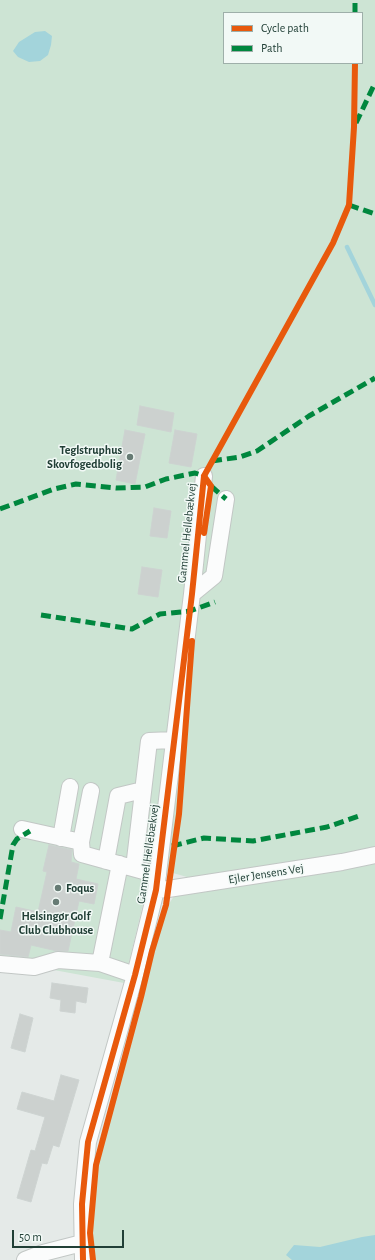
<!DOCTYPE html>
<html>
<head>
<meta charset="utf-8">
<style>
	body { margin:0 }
	#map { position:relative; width:375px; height:1260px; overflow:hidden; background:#e5eae8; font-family:"Alegreya Sans",sans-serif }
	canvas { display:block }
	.legend { position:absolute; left:223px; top:12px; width:140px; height:52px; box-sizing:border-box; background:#f2f9f6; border:1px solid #9eafa9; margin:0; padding:5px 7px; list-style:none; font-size:12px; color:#213f36 }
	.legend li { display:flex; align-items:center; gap:8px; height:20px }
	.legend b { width:20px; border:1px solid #9eafa9 }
	.scale { position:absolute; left:12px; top:1230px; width:112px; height:18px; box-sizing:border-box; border:2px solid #213f36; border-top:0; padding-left:5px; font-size:12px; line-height:14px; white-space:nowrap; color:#213f36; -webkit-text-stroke:3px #f2f9f6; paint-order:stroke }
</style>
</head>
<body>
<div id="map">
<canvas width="375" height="1260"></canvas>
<ul class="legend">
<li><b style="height:5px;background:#e8590c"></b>Cycle path</li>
<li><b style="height:5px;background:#00873e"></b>Path</li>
</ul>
<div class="scale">50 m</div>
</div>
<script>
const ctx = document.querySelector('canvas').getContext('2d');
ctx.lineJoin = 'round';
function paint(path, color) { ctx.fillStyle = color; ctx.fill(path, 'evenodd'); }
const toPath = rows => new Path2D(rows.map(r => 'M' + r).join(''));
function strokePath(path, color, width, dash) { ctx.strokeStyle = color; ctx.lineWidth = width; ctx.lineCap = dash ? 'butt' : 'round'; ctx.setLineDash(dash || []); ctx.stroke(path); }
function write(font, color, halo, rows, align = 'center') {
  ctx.font = font + ' "Alegreya Sans",sans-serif'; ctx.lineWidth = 3; ctx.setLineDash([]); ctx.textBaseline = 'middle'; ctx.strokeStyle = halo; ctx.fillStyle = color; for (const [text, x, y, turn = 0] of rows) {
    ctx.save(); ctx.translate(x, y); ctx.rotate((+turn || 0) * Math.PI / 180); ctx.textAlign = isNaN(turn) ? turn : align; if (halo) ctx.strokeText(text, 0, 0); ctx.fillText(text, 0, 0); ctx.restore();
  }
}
paint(toPath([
	[0,0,375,0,375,1260,92,1260,90,1192,162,914,187,877,152,867,124,983,0,960],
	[224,13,362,13,362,63,224,63]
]), '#cde4d4');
paint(toPath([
	[45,31,52,36,51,45,48,55,40,61,29,62,18,57,13,51,19,42,35,32],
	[375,1235,375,1260,292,1260,286,1255,294,1245,320,1247,362,1237]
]), '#a3d4db');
strokePath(toPath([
	[347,247,375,305]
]), '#a3d4db', 4.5);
const building = toPath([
	[140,406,174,413,171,432,137,425,140,406],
	[125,430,145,434,135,484,116,480,125,430],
	[175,430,197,434,191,467,169,463,175,430],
	[154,508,171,511,167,538,150,536,154,508],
	[142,567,162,570,158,597,138,594,142,567],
	[49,845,72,850,71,862,79,864,76,879,98,884,94,904,79,901,68,951,57,951,31,945,28,957,0,954,0,930,11,932,16,907,38,912,47,872,43,871,49,845],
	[52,983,88,988,86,1003,76,1001,75,1013,60,1011,61,1000,50,998,52,983],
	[20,1014,33,1018,25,1052,11,1048,20,1014],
	[61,1075,79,1080,59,1147,53,1145,47,1164,42,1163,31,1202,17,1198,31,1150,35,1151,45,1117,17,1109,22,1092,54,1101,61,1075]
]);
paint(building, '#ccd1cf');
strokePath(building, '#cdd3d1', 1);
const minor = toPath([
	[192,594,214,576,226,499],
	[22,829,81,842,82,854,158,875],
	[61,838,70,787],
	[81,842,91,791],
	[106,861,118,796,143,790],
	[134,868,149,741,174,740],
	[156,890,168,889,342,862,375,855],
	[100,963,120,864],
	[0,964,34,967,58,960,100,963,135,975],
	[25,1260,43,1253,82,1243],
	[83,1260,82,1204,88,1142,135,975,156,890,192,594,204,476]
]);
strokePath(minor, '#c2c7c5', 18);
strokePath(minor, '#fbfcfc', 16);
strokePath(toPath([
	[355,13,355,0],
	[356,123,375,83],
	[349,205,375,214],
	[212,461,240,457,257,451,309,416,375,378],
	[211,486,226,499],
	[0,509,54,489,76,484,116,488,145,487,166,479,195,473,204,476,206,473],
	[41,615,132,629,160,614,190,611,215,602],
	[172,846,204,838,253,841,327,827,362,815],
	[0,919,13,845,17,839,30,831]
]), '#00873e', 5, [10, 5]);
strokePath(toPath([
	[204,476,211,486,204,533],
	[83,1260,82,1204,88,1142,135,975,156,890,192,594,204,476,333,243,349,205,354,127,355,63],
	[93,1260,90,1233,96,1165,141,997,152,951,166,905,179,814,192,641]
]), '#e8590c', 6);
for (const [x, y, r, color] of [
	[130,457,4,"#667b74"],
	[58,888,4,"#667b74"],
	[56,902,4,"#667b74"]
]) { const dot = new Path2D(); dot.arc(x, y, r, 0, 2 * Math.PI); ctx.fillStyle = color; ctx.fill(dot); strokePath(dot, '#f2f9f6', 1.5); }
write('bold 12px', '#213f36', '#f2f9f6', [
	["Teglstruphus",122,450],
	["Skovfogedbolig",122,464],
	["Foqus",66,888,"left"],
	["Helsingør Golf",56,916,"center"],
	["Club Clubhouse",56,930,"center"]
], 'right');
write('12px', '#213f36', '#f2f9f6', [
	["Gammel Hellebækvej",187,533,-84],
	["Gammel Hellebækvej",148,854,-82],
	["Ejler Jensens Vej",266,874,-9]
]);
</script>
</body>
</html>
